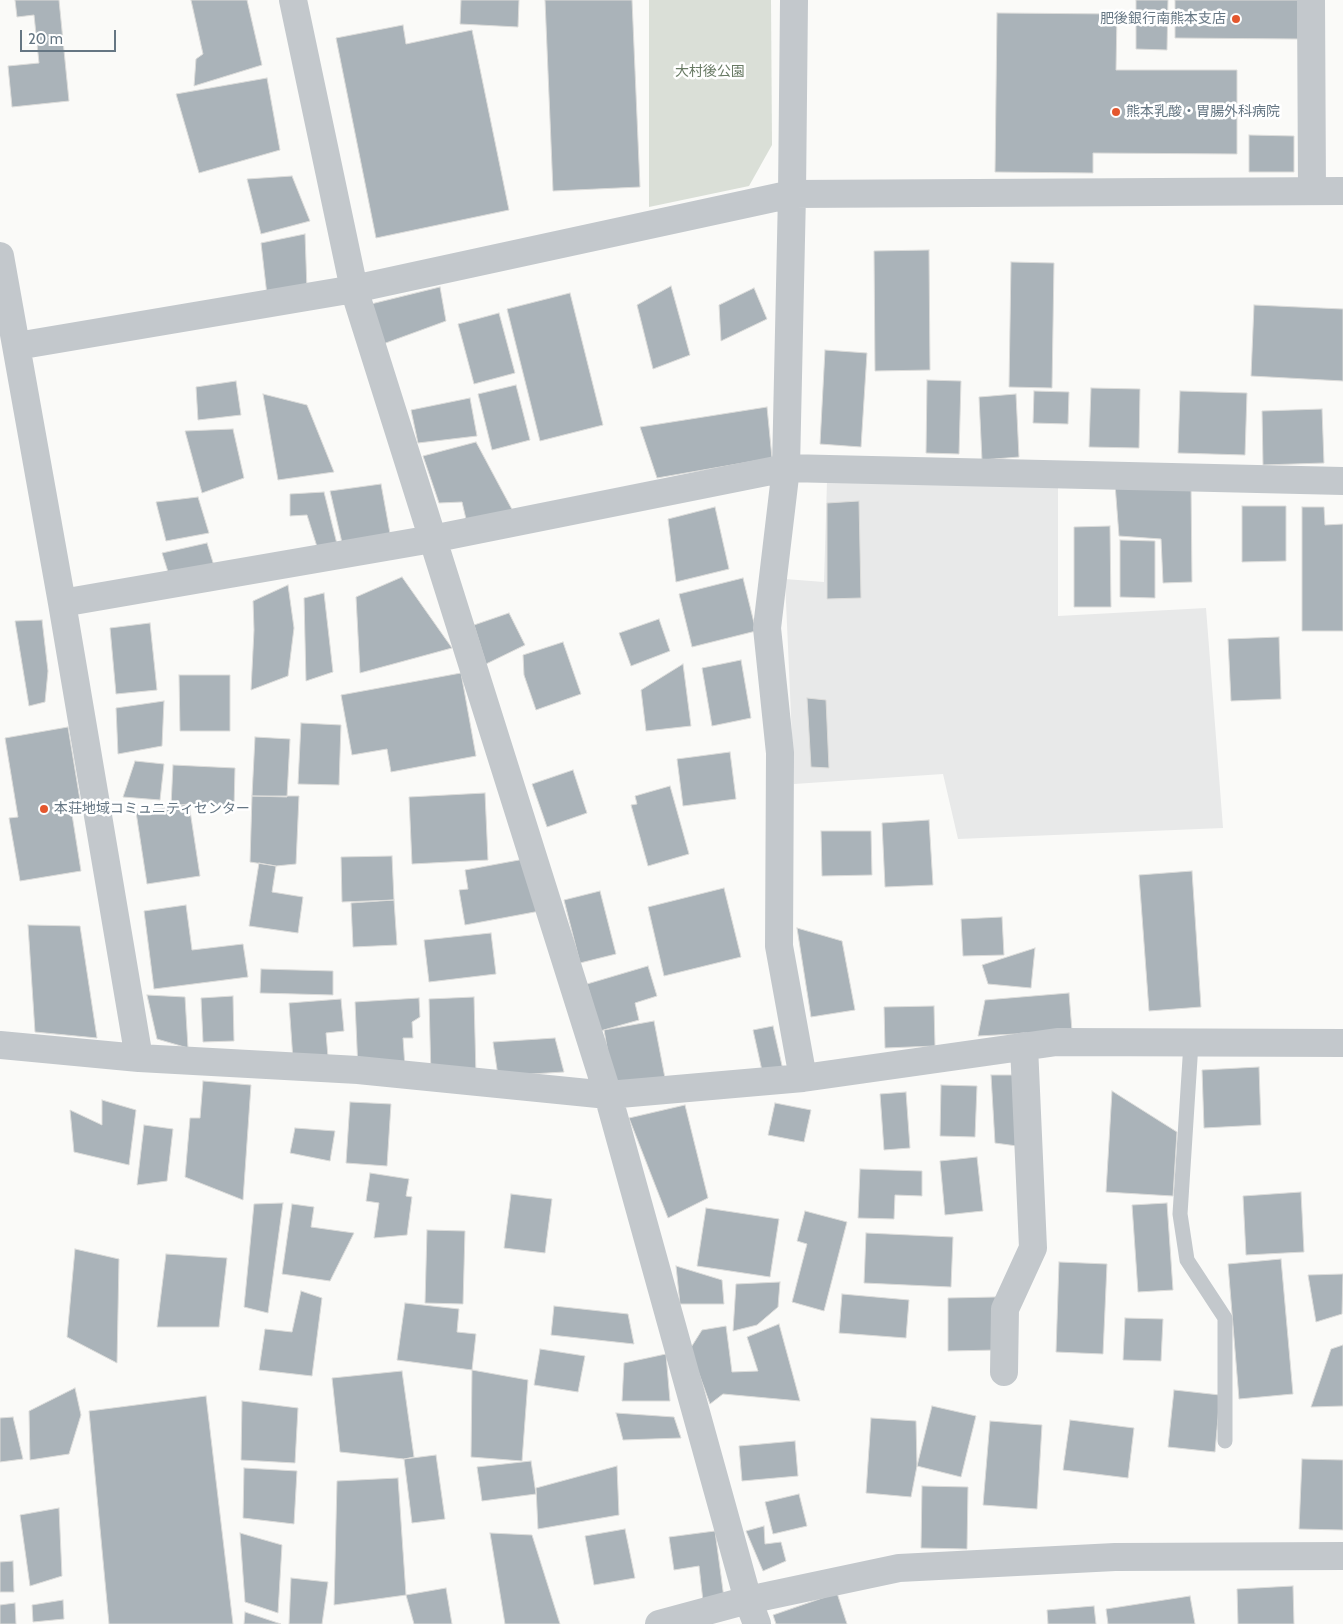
<!DOCTYPE html>
<html>
<head>
<meta charset="utf-8">
<style>
	body { margin:0 }
	#map { position:relative; width:1343px; height:1624px; overflow:hidden; background:#fafaf8; font-family:Cabin,sans-serif }
	canvas { display:block }
	.scale { position:absolute; left:20px; top:30px; width:96px; height:22px; box-sizing:border-box; border:2px solid #657683; border-top:0; padding-left:6px; font-size:15px; line-height:18px; white-space:nowrap; color:#657683; -webkit-text-stroke:4px #fff; paint-order:stroke }
</style>
</head>
<body>
<div id="map">
<canvas width="1343" height="1624"></canvas>
<div class="scale">20 m</div>
</div>
<script>
const ctx = document.querySelector('canvas').getContext('2d');
ctx.lineJoin = 'round';
function paint(path, color) { ctx.fillStyle = color; ctx.fill(path, 'evenodd'); }
const toPath = rows => new Path2D(rows.map(r => 'M' + r).join(''));
function strokePath(path, color, width, dash) { ctx.strokeStyle = color; ctx.lineWidth = width; ctx.lineCap = dash ? 'butt' : 'round'; ctx.setLineDash(dash || []); ctx.stroke(path); }
function write(font, color, halo, rows, align = 'center') {
  ctx.font = font + ' Cabin,"Noto Sans JP",sans-serif'; ctx.lineWidth = 5; ctx.setLineDash([]); ctx.textBaseline = 'middle'; ctx.strokeStyle = halo; ctx.fillStyle = color; for (const [text, x, y, turn = 0] of rows) {
    ctx.save(); ctx.translate(x, y); ctx.rotate((+turn || 0) * Math.PI / 180); ctx.textAlign = isNaN(turn) ? turn : align; if (halo) ctx.strokeText(text, 0, 0); ctx.fillText(text, 0, 0); ctx.restore();
  }
}
paint(toPath([
	[827,481,1058,485,1058,616,1206,608,1223,828,958,839,943,774,794,784,785,579,824,582]
]), '#e8e9e9');
paint(toPath([
	[649,0,771,0,772,145,749,186,649,207]
]), '#dadfd7');
const building = toPath([
	[15,0,59,0,69,101,12,107,8,66,39,63,34,15,17,17,15,0],
	[191,0,247,0,262,65,194,86,196,59,203,54,191,0],
	[461,0,519,0,518,27,460,24,461,0],
	[545,0,632,0,640,187,553,191,545,0],
	[1136,0,1168,0,1167,50,1136,49,1136,0],
	[1175,0,1298,0,1298,39,1175,38,1175,0],
	[997,13,1117,14,1116,70,1237,70,1237,154,1093,153,1093,173,995,172,997,13],
	[403,25,406,44,472,30,509,210,376,238,336,38,403,25],
	[267,78,280,150,199,173,176,94,267,78],
	[1249,135,1294,136,1294,172,1249,172,1249,135],
	[292,176,310,221,261,234,247,179,292,176],
	[305,234,307,290,267,295,261,243,305,234],
	[929,250,930,370,875,371,874,251,929,250],
	[1011,262,1054,263,1052,388,1009,387,1011,262],
	[671,286,690,355,653,369,637,305,671,286],
	[440,287,446,321,383,344,371,304,440,287],
	[754,288,767,319,721,341,719,305,754,288],
	[570,293,603,425,540,441,507,309,570,293],
	[1254,305,1343,309,1343,381,1251,376,1254,305],
	[499,313,515,373,474,384,458,324,499,313],
	[825,350,867,353,861,447,820,444,825,350],
	[927,380,961,381,959,454,926,453,927,380],
	[236,381,241,415,198,420,196,387,236,381],
	[516,385,530,440,492,450,478,394,516,385],
	[1091,388,1140,389,1139,448,1089,447,1091,388],
	[1034,391,1069,392,1068,424,1033,423,1034,391],
	[1180,391,1247,393,1245,455,1178,453,1180,391],
	[263,394,307,405,334,472,278,480,263,394],
	[1016,394,1019,457,982,460,979,397,1016,394],
	[470,398,477,436,418,443,411,410,470,398],
	[767,407,772,458,657,478,640,427,767,407],
	[1322,409,1324,463,1263,465,1262,411,1322,409],
	[233,429,244,478,202,493,185,431,233,429],
	[476,442,515,515,466,519,462,502,439,503,423,456,476,442],
	[1191,483,1192,582,1163,583,1161,539,1119,536,1115,484,1191,483],
	[381,484,391,539,343,547,330,491,381,484],
	[324,492,337,544,319,553,307,515,290,516,290,494,324,492],
	[198,497,209,533,166,541,156,502,198,497],
	[859,501,861,598,827,599,827,503,859,501],
	[1242,506,1286,506,1286,561,1242,562,1242,506],
	[715,507,729,569,676,582,668,519,715,507],
	[1302,507,1324,507,1325,525,1343,524,1343,631,1302,631,1302,507],
	[1110,526,1111,607,1074,607,1074,527,1110,526],
	[1120,540,1155,541,1155,598,1120,597,1120,540],
	[207,543,215,569,169,575,162,553,207,543],
	[402,577,452,648,360,673,356,597,402,577],
	[743,578,756,631,692,647,679,594,743,578],
	[288,585,294,628,288,676,251,690,254,630,253,601,288,585],
	[324,593,333,672,306,681,304,598,324,593],
	[509,613,525,645,486,664,474,625,509,613],
	[659,619,670,651,631,666,619,633,659,619],
	[42,620,48,671,45,702,29,706,15,621,42,620],
	[150,623,157,690,116,694,110,628,150,623],
	[1279,637,1281,699,1231,701,1228,639,1279,637],
	[563,642,581,694,536,710,524,675,523,655,563,642],
	[741,660,751,718,712,726,702,668,741,660],
	[683,664,691,726,646,731,641,690,683,664],
	[461,673,476,756,391,772,387,749,352,755,341,695,461,673],
	[179,675,230,675,230,731,180,731,179,675],
	[807,698,826,700,829,768,811,767,807,698],
	[164,701,162,746,118,754,116,708,164,701],
	[301,723,341,725,339,785,298,784,301,723],
	[68,727,80,800,70,802,81,871,20,881,9,818,18,817,5,738,68,727],
	[255,737,290,739,287,797,252,796,255,737],
	[730,752,736,799,683,806,677,759,730,752],
	[135,761,164,764,160,800,123,797,135,761],
	[173,765,235,768,234,808,189,804,171,806,173,765],
	[573,770,587,813,547,827,532,784,573,770],
	[670,786,689,854,648,866,631,805,637,804,635,796,670,786],
	[485,793,488,860,412,864,409,797,485,793],
	[252,796,299,796,296,864,276,866,250,862,252,796],
	[189,804,200,876,147,884,136,812,189,804],
	[929,820,933,885,885,887,882,823,929,820],
	[821,831,871,831,872,875,822,876,821,831],
	[392,856,394,900,342,902,341,857,392,856],
	[530,858,540,911,465,925,459,890,468,889,465,870,530,858],
	[259,863,276,866,272,892,303,897,298,933,249,926,259,863],
	[1192,871,1201,1007,1149,1011,1139,875,1192,871],
	[724,888,741,957,664,976,648,907,724,888],
	[600,891,616,954,580,963,564,900,600,891],
	[394,900,397,945,353,947,351,903,394,900],
	[186,905,192,950,243,944,248,977,154,989,144,911,186,905],
	[1002,917,1004,955,963,956,961,919,1002,917],
	[28,925,80,926,97,1038,35,1032,28,925],
	[797,928,842,941,855,1010,811,1017,797,928],
	[491,933,496,974,429,982,424,940,491,933],
	[1035,948,1031,988,988,984,982,965,1035,948],
	[648,966,657,996,635,1003,639,1020,600,1031,587,984,648,966],
	[261,969,333,971,333,995,260,993,261,969],
	[1069,993,1072,1031,978,1036,985,1000,1069,993],
	[147,995,185,997,188,1048,157,1039,147,995],
	[233,996,234,1041,203,1042,201,998,233,996],
	[474,997,476,1075,431,1076,429,999,474,997],
	[419,998,420,1017,412,1022,413,1038,403,1038,405,1068,358,1070,355,1002,419,998],
	[341,999,344,1031,326,1033,328,1057,293,1060,289,1003,341,999],
	[934,1006,935,1046,885,1048,884,1007,934,1006],
	[654,1021,665,1078,614,1088,604,1030,654,1021],
	[773,1026,783,1070,763,1075,753,1030,773,1026],
	[555,1038,564,1072,498,1076,493,1042,555,1038],
	[1259,1067,1261,1125,1204,1128,1202,1070,1259,1067],
	[991,1075,1013,1075,1017,1146,995,1143,991,1075],
	[203,1081,251,1085,243,1200,185,1177,190,1118,200,1118,203,1081],
	[941,1085,977,1086,975,1137,940,1136,941,1085],
	[1112,1091,1177,1132,1173,1196,1106,1192,1112,1091],
	[906,1092,910,1148,884,1150,880,1094,906,1092],
	[102,1100,136,1110,129,1165,74,1152,70,1110,102,1125,102,1100],
	[350,1102,391,1104,387,1166,346,1163,350,1102],
	[775,1103,811,1110,804,1142,768,1135,775,1103],
	[685,1105,708,1198,668,1218,629,1118,685,1105],
	[144,1125,173,1129,167,1181,137,1185,144,1125],
	[295,1128,335,1131,330,1161,290,1153,295,1128],
	[977,1157,983,1211,945,1215,940,1161,977,1157],
	[860,1169,922,1171,922,1196,895,1195,894,1219,858,1218,860,1169],
	[370,1173,409,1179,406,1196,412,1197,407,1235,374,1238,379,1203,366,1201,370,1173],
	[1301,1192,1304,1252,1246,1255,1243,1196,1301,1192],
	[511,1194,552,1199,545,1253,504,1248,511,1194],
	[283,1203,268,1313,244,1307,254,1204,283,1203],
	[1167,1203,1173,1290,1138,1292,1132,1205,1167,1203],
	[292,1204,314,1207,311,1227,354,1233,330,1281,282,1274,292,1204],
	[706,1208,779,1219,770,1277,697,1266,706,1208],
	[805,1211,847,1222,824,1311,792,1302,807,1244,797,1241,805,1211],
	[427,1230,465,1231,463,1304,425,1303,427,1230],
	[866,1233,953,1237,951,1287,864,1283,866,1233],
	[75,1249,119,1259,117,1363,67,1337,75,1249],
	[166,1254,227,1258,219,1327,157,1327,166,1254],
	[1281,1259,1293,1394,1239,1399,1228,1264,1281,1259],
	[1059,1262,1107,1264,1103,1354,1056,1352,1059,1262],
	[676,1266,722,1280,724,1304,680,1304,676,1266],
	[1343,1274,1342,1314,1316,1322,1308,1275,1343,1274],
	[780,1282,778,1307,757,1325,733,1331,736,1284,780,1282],
	[301,1291,322,1298,312,1376,259,1370,265,1329,292,1332,301,1291],
	[842,1294,909,1300,906,1338,839,1333,842,1294],
	[996,1297,997,1350,948,1351,948,1298,996,1297],
	[405,1303,459,1309,457,1332,476,1334,472,1370,397,1360,405,1303],
	[554,1306,628,1314,634,1344,551,1335,554,1306],
	[1125,1318,1163,1319,1161,1361,1123,1360,1125,1318],
	[779,1324,800,1401,723,1394,710,1404,690,1349,702,1330,726,1326,732,1372,758,1371,747,1337,779,1324],
	[1343,1345,1343,1406,1311,1407,1331,1349,1343,1345],
	[540,1349,585,1356,578,1392,534,1385,540,1349],
	[666,1354,670,1401,622,1401,624,1363,666,1354],
	[472,1370,528,1380,522,1461,471,1457,472,1370],
	[402,1371,414,1457,404,1459,340,1452,332,1378,402,1371],
	[75,1388,81,1415,69,1454,30,1460,29,1411,75,1388],
	[1174,1390,1220,1395,1215,1452,1168,1447,1174,1390],
	[206,1396,233,1624,109,1624,89,1411,206,1396],
	[242,1401,298,1408,295,1463,241,1460,242,1401],
	[932,1406,976,1416,961,1477,917,1466,932,1406],
	[616,1413,674,1417,681,1438,623,1440,616,1413],
	[13,1417,23,1459,0,1462,0,1418,13,1417],
	[871,1418,916,1421,917,1466,911,1497,866,1493,871,1418],
	[1070,1420,1134,1428,1128,1478,1063,1470,1070,1420],
	[990,1421,1042,1425,1037,1509,983,1505,990,1421],
	[795,1441,798,1476,742,1481,739,1446,795,1441],
	[436,1455,445,1519,412,1523,404,1459,436,1455],
	[1302,1459,1343,1460,1343,1530,1299,1529,1302,1459],
	[531,1461,536,1494,482,1501,477,1467,531,1461],
	[617,1466,619,1515,538,1529,536,1488,617,1466],
	[244,1468,297,1471,294,1524,243,1518,244,1468],
	[398,1478,406,1595,334,1605,337,1481,398,1478],
	[922,1486,968,1487,967,1549,921,1548,922,1486],
	[799,1494,807,1526,773,1534,765,1502,799,1494],
	[59,1508,62,1576,30,1586,20,1515,59,1508],
	[764,1526,765,1544,781,1542,786,1561,763,1571,746,1531,764,1526],
	[625,1529,635,1578,594,1585,585,1536,625,1529],
	[715,1531,724,1598,703,1601,699,1566,674,1570,669,1537,715,1531],
	[240,1533,282,1545,278,1613,245,1602,240,1533],
	[490,1533,532,1535,560,1624,505,1624,490,1533],
	[13,1561,14,1592,0,1592,0,1562,13,1561],
	[291,1578,328,1582,322,1624,289,1624,291,1578],
	[1293,1586,1294,1624,1238,1624,1237,1589,1293,1586],
	[446,1588,452,1624,414,1624,406,1595,446,1588],
	[837,1593,847,1624,776,1624,773,1615,837,1593],
	[1190,1596,1195,1624,1108,1624,1106,1609,1190,1596],
	[63,1600,64,1619,33,1622,32,1605,63,1600],
	[15,1603,16,1624,0,1624,0,1605,15,1603],
	[1094,1606,1096,1624,1048,1624,1047,1610,1094,1606],
	[245,1612,281,1624,244,1624,245,1612]
]);
paint(building, '#aab3b9');
strokePath(building, '#dcdcda', 1);
strokePath(toPath([
	[1191,1043,1180,1214,1187,1260,1225,1318,1225,1441]
]), '#c3c8cc', 15);
strokePath(toPath([
	[293,0,354,289,608,1095,748,1600,757,1624],
	[794,0,792,194,786,468,767,628,780,753,779,946,803,1078],
	[1311,0,1312,191],
	[0,256,62,603,139,1058],
	[17,346,354,289,792,194,1343,191],
	[62,603,432,539,786,468,1343,481],
	[0,1045,139,1058,358,1070,608,1095,803,1078,1057,1042,1343,1043],
	[1004,1372,1005,1309,1033,1248,1024,1046],
	[659,1624,748,1600,899,1568,1115,1557,1343,1556]
]), '#c3c8cc', 28);
for (const [x, y, r, color] of [
	[1236,19,5,"#e4572e"],
	[1116,112,5,"#e4572e"],
	[44,809,5,"#e4572e"]
]) { const dot = new Path2D(); dot.arc(x, y, r, 0, 2 * Math.PI); ctx.fillStyle = color; ctx.fill(dot); strokePath(dot, '#fff', 2); }
write('14px', '#657683', '#fff', [
	["肥後銀行南熊本支店",1226,19,"right"],
	["熊本乳酸・胃腸外科病院",1126,112],
	["本荘地域コミュニティセンター",54,809]
], 'left');
write('14px', '#687a64', '#fff', [
	["大村後公園",710,72]
]);
</script>
</body>
</html>
